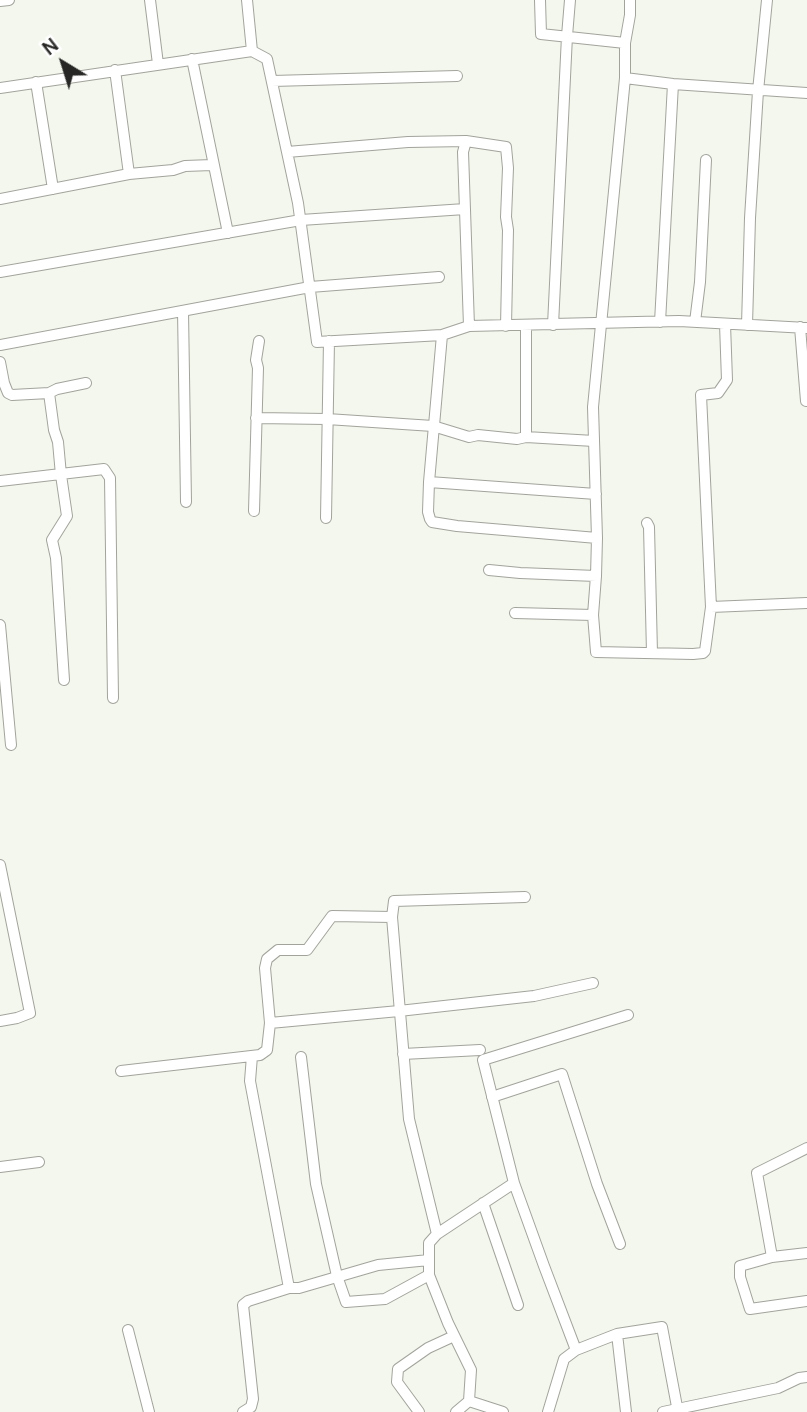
<!DOCTYPE html>
<html>
<head>
<meta charset="utf-8">
<style>
	body { margin:0 }
	#map { position:relative; width:807px; height:1412px; overflow:hidden; background:#f4f7ee; font-family:Manrope,sans-serif }
	canvas { display:block }
	.north { position:absolute; left:28px; top:28px; width:70px; height:70px; -webkit-text-stroke:5px #fff; paint-order:stroke; rotate:322deg; font-size:19px; font-weight:700; line-height:28px; text-align:center; color:#272825 }
	.north::after { content:''; display:block; margin:auto; width:24px; height:32px; background:#272825; clip-path:polygon(50% 0,100% 100%,50% 72%,0 100%) }
</style>
</head>
<body>
<div id="map">
<canvas width="807" height="1412"></canvas>
<div class="north">N</div>
</div>
<script>
const ctx = document.querySelector('canvas').getContext('2d');
ctx.lineJoin = 'round';
const toPath = rows => new Path2D(rows.map(r => 'M' + r).join(''));
function strokePath(path, color, width, dash) { ctx.strokeStyle = color; ctx.lineWidth = width; ctx.lineCap = dash ? 'butt' : 'round'; ctx.setLineDash(dash || []); ctx.stroke(path); }
const minor = toPath([
	[150,0,158,64],
	[247,0,252,51],
	[540,0,541,34,625,43],
	[630,0,630,15,625,43,625,78,593,407,597,538,596,576,593,615,596,652,693,654,703,653,705,651,711,607,701,395,718,393,727,380,725,324],
	[0,1,9,0],
	[192,59,228,233],
	[115,70,129,174],
	[625,78,673,84,807,93],
	[272,81,457,76],
	[36,82,53,189],
	[0,88,252,51,267,59,298,203,317,342,442,335,469,326,679,321,807,328],
	[466,141,463,152,469,326],
	[287,152,408,142,466,141,506,147,508,168,506,217,508,230,506,326],
	[0,199,129,174,173,170,185,166,212,165],
	[0,272,301,220,465,209],
	[183,311,186,502],
	[660,322,673,84],
	[695,322,700,282,706,160],
	[553,325,567,36,570,0],
	[747,325,750,218,758,91,767,0],
	[800,327,806,401],
	[442,335,429,482,428,512,430,519,432,522,457,526,597,538],
	[0,345,310,287,439,277],
	[0,362,4,383,8,393,12,395,49,393,57,389,86,383],
	[49,393,54,430,58,442,61,475,67,516,52,540,56,558,64,680],
	[256,418,327,419,433,426,469,437,478,435,517,439,526,437,594,441],
	[526,437,526,325],
	[0,481,104,469,110,478,113,698],
	[429,482,596,494],
	[254,511,258,368,256,360,259,341],
	[326,518,329,341],
	[647,523,649,527,652,653],
	[489,570,520,573,596,576],
	[711,607,807,603],
	[515,613,593,615],
	[0,625,11,745],
	[0,865,30,1013,17,1018,0,1021],
	[270,1023,399,1011,534,996,593,983],
	[403,1054,480,1050],
	[252,1056,250,1081,289,1288],
	[301,1057,316,1184,337,1276,346,1302,385,1299,429,1275],
	[121,1071,260,1055,267,1050,270,1023,265,968,267,959,278,950,307,950,332,916,392,917],
	[492,1097,562,1074,597,1184,620,1244],
	[0,1167,39,1162],
	[514,1183,544,1266,576,1350],
	[483,1203,518,1305],
	[437,1234,409,1119,392,917,394,901,525,897],
	[807,1253,772,1257,740,1266,740,1277,750,1309,807,1301],
	[772,1257,757,1173,807,1148],
	[128,1330,149,1412],
	[617,1334,626,1412],
	[469,1401,503,1412],
	[243,1412,251,1407,253,1399,243,1305,248,1301,289,1288,299,1288,378,1265,429,1260],
	[419,1412,397,1382,398,1369,428,1348,454,1336],
	[456,1412,469,1401,471,1370,448,1323,429,1275,429,1243,437,1234,514,1183,483,1060,628,1015],
	[548,1412,564,1359,576,1350,617,1334,662,1327,678,1412],
	[663,1412,778,1388,799,1378,807,1377]
]);
strokePath(minor, '#a2a49c', 12);
strokePath(minor, '#fff', 10);
</script>
</body>
</html>
